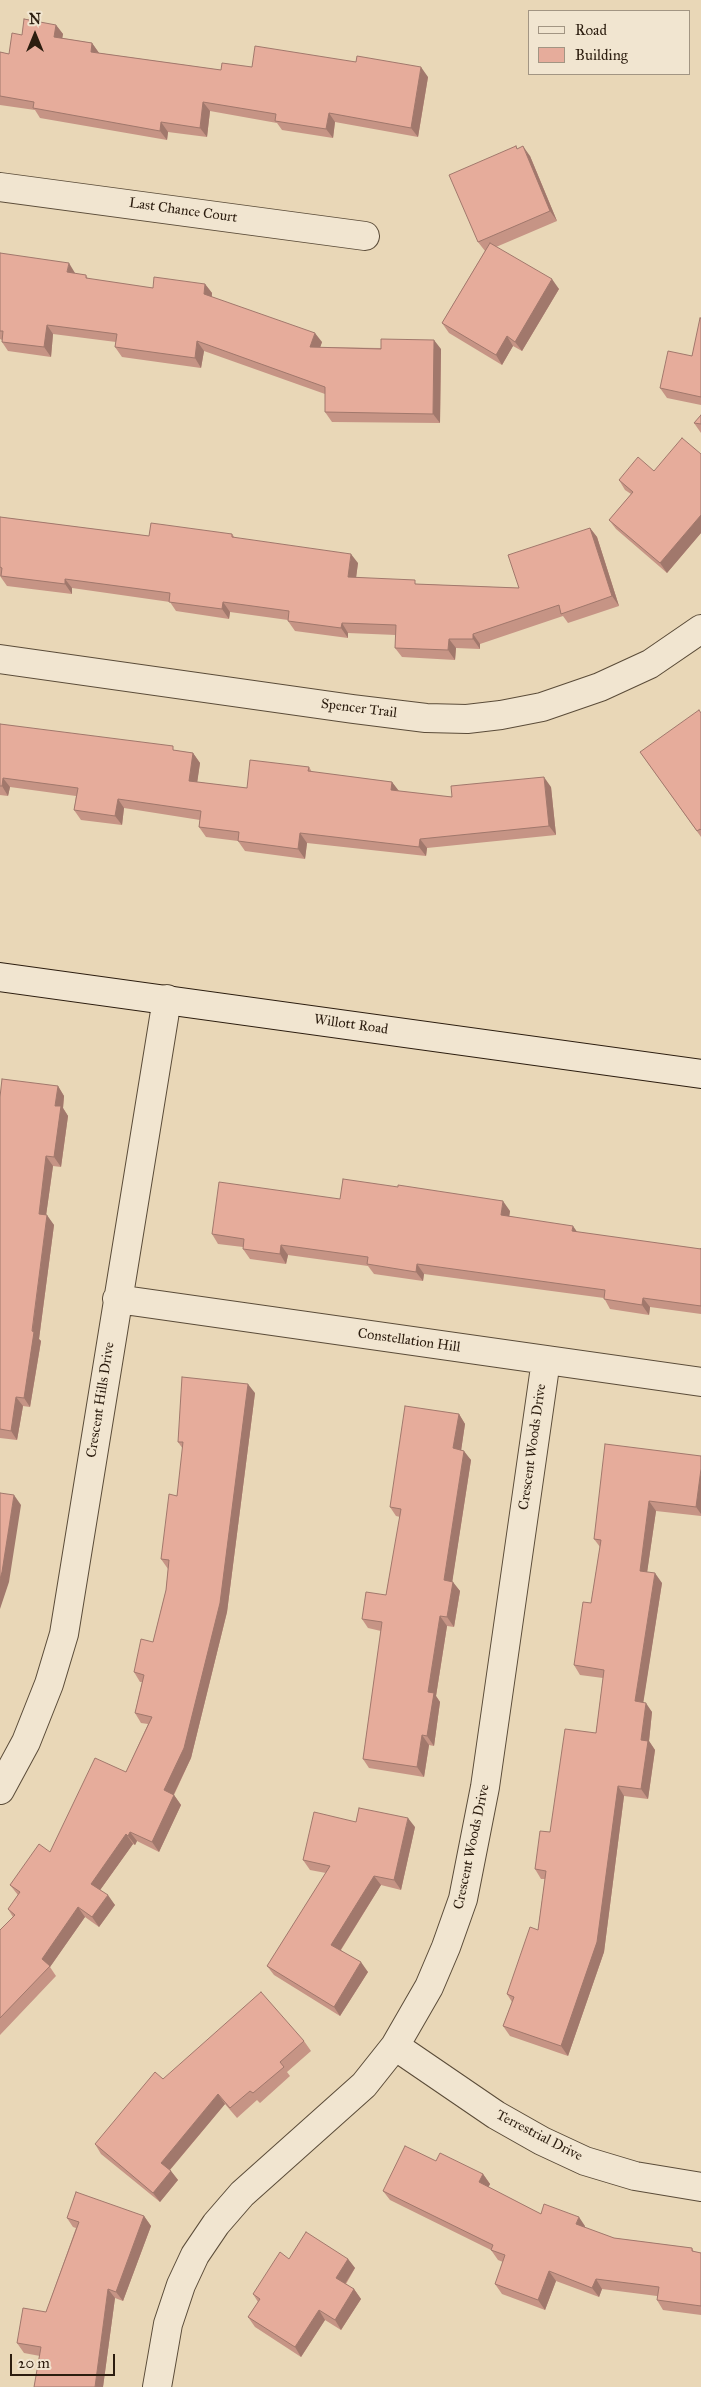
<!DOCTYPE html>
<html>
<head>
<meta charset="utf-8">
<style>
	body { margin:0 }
	#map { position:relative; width:701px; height:2387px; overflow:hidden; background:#e9d7b7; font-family:"IM FELL Great Primer",serif }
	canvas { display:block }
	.legend { position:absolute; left:528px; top:10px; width:162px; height:65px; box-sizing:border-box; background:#f1e5d0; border:1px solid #a29583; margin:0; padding:6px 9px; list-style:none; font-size:15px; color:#2c1d0f }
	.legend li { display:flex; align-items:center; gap:10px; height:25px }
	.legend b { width:25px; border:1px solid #a29583 }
	.north { position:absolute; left:10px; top:10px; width:50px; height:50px; -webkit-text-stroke:4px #f1e5d0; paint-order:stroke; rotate:0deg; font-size:14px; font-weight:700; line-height:20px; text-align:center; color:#2c1d0f }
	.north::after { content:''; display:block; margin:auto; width:18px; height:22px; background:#2c1d0f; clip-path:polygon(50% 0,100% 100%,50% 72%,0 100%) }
	.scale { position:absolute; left:10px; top:2354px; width:105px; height:22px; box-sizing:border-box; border:2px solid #2c1d0f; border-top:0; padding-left:6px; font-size:15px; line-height:18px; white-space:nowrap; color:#2c1d0f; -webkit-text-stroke:4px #f1e5d0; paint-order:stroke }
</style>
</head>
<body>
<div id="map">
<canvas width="701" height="2387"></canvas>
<ul class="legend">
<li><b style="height:6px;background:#f1e5d0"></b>Road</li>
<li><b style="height:14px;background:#e6ac9b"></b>Building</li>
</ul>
<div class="north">N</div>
<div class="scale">20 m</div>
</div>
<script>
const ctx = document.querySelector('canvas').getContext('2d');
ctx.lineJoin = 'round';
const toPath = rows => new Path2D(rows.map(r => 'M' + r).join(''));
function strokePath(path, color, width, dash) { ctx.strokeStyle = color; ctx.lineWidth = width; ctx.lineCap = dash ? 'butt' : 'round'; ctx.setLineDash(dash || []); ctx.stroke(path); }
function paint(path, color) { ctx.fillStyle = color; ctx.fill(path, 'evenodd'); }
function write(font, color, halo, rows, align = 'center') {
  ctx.font = font + ' "IM FELL Great Primer",serif'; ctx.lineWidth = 4; ctx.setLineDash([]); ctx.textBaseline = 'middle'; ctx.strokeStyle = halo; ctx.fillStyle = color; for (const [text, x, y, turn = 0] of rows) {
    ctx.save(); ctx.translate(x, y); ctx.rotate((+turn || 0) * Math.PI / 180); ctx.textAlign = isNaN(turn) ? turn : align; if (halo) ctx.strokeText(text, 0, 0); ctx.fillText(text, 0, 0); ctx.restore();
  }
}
const street = toPath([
	[0,187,365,236],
	[0,659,353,709,426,718,467,719,501,715,542,707,600,687,650,664,701,629],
	[117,1299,701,1382],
	[0,1790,26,1742,49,1684,64,1634,167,999],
	[395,2046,496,2115,542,2141,585,2161,635,2176,701,2187],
	[157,2387,168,2324,181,2285,195,2255,216,2224,242,2194,364,2085,395,2046,429,1987,446,1947,463,1899,485,1787,546,1360]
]);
const secondary = toPath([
	[0,977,701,1074]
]);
strokePath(street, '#5b4c39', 30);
strokePath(secondary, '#2c1d0f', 30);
strokePath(street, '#f1e5d0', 28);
strokePath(secondary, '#f1e5d0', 28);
paint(toPath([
	[56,25,63,34,62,38,92,43,99,53,221,70,252,67,428,77,418,137,335,122,333,138,282,130,277,123,210,111,207,137,168,132,167,140,40,118,35,110,0,105,0,52,9,54,22,35],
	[516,146,517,149,530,156,557,221,496,247,559,289,522,351,513,346,502,365,449,333,442,323,485,251,478,242],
	[0,253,75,273,75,274,86,275,88,279,153,288,205,284,212,293,212,297,322,342,320,347,441,349,440,423,332,422,325,412,325,394,204,351,201,368,122,357,115,347,116,342,53,334,51,357,8,351,2,342,2,340,0,339],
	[701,318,701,405,667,398,660,388,692,356],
	[701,415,701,433,694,423],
	[701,454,701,533,667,573,616,529,609,520,631,494,625,490,619,480,654,471],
	[0,517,149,536,232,534,235,538,358,563,356,577,418,584,519,588,590,528,597,537,619,606,568,623,563,616,480,644,480,649,456,648,455,660,402,657,395,648,396,635,348,633,348,638,295,631,288,621,288,620,230,612,229,619,176,611,170,602,72,588,72,594,7,586,0,576],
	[701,713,701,837,640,752],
	[0,724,193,753,200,763,197,782,247,788,309,767,312,772,392,782,398,791,452,797,551,787,556,835,427,848,426,856,307,843,305,859,245,851,238,841,206,837,199,827,200,820,124,808,122,825,81,820,74,810,76,796,10,787,8,796,0,795],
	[58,1086,64,1096,63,1108,68,1116,61,1167,53,1166,46,1215,54,1225,39,1339,41,1341,30,1407,23,1406,17,1440,0,1438,0,1097],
	[340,1199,510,1211,509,1216,577,1232,701,1249,701,1248,701,1314,650,1307,649,1315,610,1309,604,1298,424,1274,423,1281,374,1274,368,1266,288,1255,286,1264,250,1259,243,1249,243,1247,218,1244,212,1234],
	[255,1393,227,1612,191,1758,174,1795,181,1805,159,1852,137,1841,135,1845,133,1844,100,1890,115,1905,99,1927,85,1917,50,1967,56,1976,0,2035,0,1930,13,1917,8,1909,18,1895,10,1885,50,1852,126,1772,148,1724,141,1723,135,1713,142,1682,140,1682,134,1672,153,1642,166,1590,168,1569,161,1559,177,1496,183,1449,178,1442],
	[459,1414,465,1424,461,1450,471,1460,452,1582,460,1591,454,1627,447,1626,436,1696,440,1702,434,1746,429,1745,424,1777,369,1768,363,1759,381,1631,368,1628,362,1619,386,1595,400,1517,396,1516,390,1507],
	[701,1456,701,1516,656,1511,647,1572,662,1583,643,1702,652,1712,649,1741,655,1750,648,1799,624,1796,604,1952,568,2056,510,2036,503,2026,512,2002,507,1994,538,1930,545,1879,541,1879,535,1869,550,1832,596,1733,603,1678,580,1675,574,1665,591,1603,600,1547,594,1539],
	[356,1822,415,1827,401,1890,381,1885,341,1950,368,1972,340,2016,274,1975,267,1966,326,1873,310,1870,303,1860],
	[304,2041,311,2051,287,2072,290,2076,260,2103,257,2100,237,2118,225,2104,170,2170,178,2180,160,2202,101,2154,95,2144,163,2079],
	[436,2161,483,2174,490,2184,488,2187,541,2214,585,2226,585,2228,614,2238,692,2248,694,2252,701,2253,701,2315,663,2310,657,2300,657,2296,602,2289,599,2297,556,2281,545,2310,502,2294,495,2284,503,2262,498,2260,491,2250,390,2200,383,2191],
	[144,2216,151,2226,123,2301,115,2298,103,2387,34,2387,40,2356,24,2353,17,2343,46,2312,76,2228,73,2227,67,2218],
	[289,2259,348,2259,355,2268,346,2284,354,2289,361,2299,341,2330,325,2320,301,2357,255,2327,248,2317,258,2302,253,2294]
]), '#c69485');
paint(toPath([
	[56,25,63,34,61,46,54,37],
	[92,43,99,53,91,52],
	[421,67,428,77,418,137,411,128],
	[203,102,210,111,207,137,200,128],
	[329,113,335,122,333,138,326,129],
	[161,122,168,132,167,140,160,131],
	[523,146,530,156,557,221,550,211],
	[69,263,75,273,74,282,67,272],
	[552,279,559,289,522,351,515,342],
	[205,284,212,293,211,304,204,294],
	[47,325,53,334,51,357,44,347],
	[315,333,322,342,317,357,310,347],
	[507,336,513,346,502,365,496,355],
	[434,340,441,349,440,423,433,414],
	[197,341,204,351,201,368,195,358],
	[701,515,701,533,667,573,660,563],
	[590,528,597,537,619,606,612,596],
	[351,554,358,563,355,586,348,577],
	[65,579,72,588,72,594,65,584],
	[223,602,230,612,229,619,222,609],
	[342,623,348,633,348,638,341,628],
	[473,634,480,644,480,649,473,639],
	[449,639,456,648,455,660,448,650],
	[193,753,200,763,196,791,189,781],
	[544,777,551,787,556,835,549,826],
	[3,778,10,787,8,796,2,786],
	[392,782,399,791,391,790],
	[118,799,124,808,122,825,115,816],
	[300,833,307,843,305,859,298,849],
	[420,839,427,848,426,856,419,847],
	[58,1086,64,1096,63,1108,68,1116,61,1167,54,1157,55,1106],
	[46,1156,53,1166,45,1223,39,1214],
	[503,1201,510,1211,508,1225,501,1215],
	[47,1215,54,1225,39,1339,41,1341,30,1407,24,1398],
	[573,1226,580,1236,572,1231],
	[281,1245,288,1255,286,1264,280,1254],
	[417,1264,424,1274,423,1281,416,1272],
	[643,1298,650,1307,649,1315,642,1305],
	[248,1384,255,1393,227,1612,191,1758,171,1800,164,1790],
	[16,1397,23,1406,17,1440,11,1431],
	[459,1414,465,1424,460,1458,453,1448],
	[464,1451,471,1460,451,1590,444,1580],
	[701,1469,701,1514,696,1507],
	[14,1495,21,1505,9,1582,0,1609,0,1579],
	[649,1501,656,1511,646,1580,640,1571],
	[655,1573,662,1583,642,1711,635,1701],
	[453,1582,460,1591,454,1627,447,1617],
	[440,1616,447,1626,436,1696,440,1702,434,1746,427,1736,428,1692],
	[646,1703,652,1712,649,1741,655,1750,648,1799,641,1789,641,1740],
	[422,1735,429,1745,424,1777,417,1767],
	[618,1786,624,1796,604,1952,568,2056,561,2046],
	[174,1795,181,1805,159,1852,152,1842],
	[408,1818,415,1827,401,1890,394,1880],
	[130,1832,137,1841,135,1845,128,1836],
	[126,1834,133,1844,98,1893,91,1884],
	[374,1876,381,1885,338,1954,331,1945],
	[108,1895,115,1905,99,1927,92,1917],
	[78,1907,85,1917,50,1967,42,1959],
	[361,1962,368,1972,340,2016,334,2007],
	[218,2094,225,2104,168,2172,161,2163],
	[171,2171,178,2180,160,2202,153,2193],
	[483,2174,490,2184,486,2192,479,2182],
	[144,2216,151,2226,123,2301,116,2292],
	[579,2217,585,2226,583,2234,576,2224],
	[348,2259,355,2268,343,2287,336,2278],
	[549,2271,556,2281,545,2310,538,2300],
	[596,2279,602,2289,599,2297,592,2288],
	[108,2289,115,2298,103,2387,95,2387],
	[354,2289,361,2299,341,2330,335,2320],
	[319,2310,325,2320,301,2357,295,2347]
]), '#a1786c');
const building = toPath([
	[24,19,56,25,54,37,92,43,91,52,221,70,222,63,252,67,255,46,356,62,357,56,421,67,411,128,329,113,326,129,275,121,276,114,203,102,200,128,161,122,160,131,33,108,34,102,0,96,0,52,9,54,12,33,22,35,24,19],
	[516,146,517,149,523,146,550,211,478,242,449,175,516,146],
	[490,243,552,279,515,342,507,336,496,355,442,323,490,243],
	[0,253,69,263,67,272,86,275,86,278,153,288,154,277,205,284,204,294,315,333,310,347,381,349,381,339,434,340,433,414,325,412,325,387,197,341,195,358,115,347,117,334,47,325,44,347,2,342,3,331,0,331,0,253],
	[700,318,701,318,701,397,660,388,668,351,692,356,700,318],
	[701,415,701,424,694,423,701,415],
	[682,438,701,454,701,515,660,563,609,520,633,492,619,480,638,457,654,471,682,438],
	[0,517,149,536,151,523,232,534,232,537,351,554,348,577,415,580,415,584,519,588,508,555,590,528,612,596,561,614,559,605,473,634,473,639,449,639,448,650,395,648,396,625,342,623,341,628,288,621,289,611,223,602,222,609,169,602,170,593,65,579,65,584,1,576,2,568,0,567,0,517],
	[699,710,701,713,701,830,700,829,697,831,640,752,699,710],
	[0,724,173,746,173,750,193,753,189,781,247,788,250,760,309,767,308,771,392,782,391,790,452,797,451,786,544,777,549,826,420,839,419,847,300,833,298,849,238,841,239,832,199,827,201,811,118,799,115,816,74,810,78,788,3,778,2,786,0,786,0,724],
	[2,1079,58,1086,55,1106,61,1106,54,1157,46,1156,39,1214,47,1215,32,1331,34,1332,24,1398,16,1397,11,1431,0,1429,0,1097,2,1079],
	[343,1179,398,1187,398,1185,503,1201,501,1215,573,1226,572,1231,701,1249,701,1248,701,1306,643,1298,642,1305,604,1299,605,1290,417,1264,416,1272,367,1264,368,1257,281,1245,280,1254,243,1249,244,1239,212,1234,219,1182,340,1199,343,1179],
	[182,1377,248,1384,220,1603,184,1748,164,1790,174,1795,152,1842,130,1832,128,1836,126,1834,91,1884,108,1895,92,1917,78,1907,42,1959,50,1966,0,2018,0,1930,15,1915,8,1909,20,1892,10,1885,39,1844,50,1852,95,1758,126,1772,152,1717,135,1713,144,1675,134,1672,141,1639,153,1642,166,1590,169,1560,161,1559,169,1494,177,1496,183,1442,178,1442,182,1377],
	[405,1406,459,1414,453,1448,464,1451,444,1580,453,1582,447,1617,440,1616,428,1692,434,1693,427,1736,422,1735,417,1767,363,1759,382,1622,362,1619,366,1592,386,1595,401,1509,390,1507,405,1406],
	[605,1444,701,1456,701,1469,696,1507,649,1501,640,1571,655,1573,635,1701,646,1703,641,1740,648,1741,641,1789,618,1786,597,1942,561,2046,503,2026,514,1997,507,1994,530,1927,538,1930,546,1871,535,1869,540,1831,550,1832,565,1729,596,1733,604,1670,574,1665,583,1602,591,1603,601,1540,594,1539,605,1444],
	[0,1493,14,1495,2,1572,0,1579,0,1493],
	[359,1808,408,1818,394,1880,374,1876,331,1945,361,1962,334,2007,267,1966,330,1866,303,1860,314,1812,356,1822,359,1808],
	[261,1992,304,2041,280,2062,284,2067,253,2093,250,2091,230,2108,218,2094,161,2163,171,2171,153,2193,95,2144,155,2072,163,2079,261,1992],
	[405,2146,436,2161,440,2153,483,2174,479,2182,541,2214,544,2204,579,2217,576,2224,614,2238,692,2248,692,2251,701,2253,701,2306,657,2300,659,2287,596,2279,592,2288,549,2271,538,2300,495,2284,505,2255,491,2250,493,2245,383,2191,405,2146],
	[76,2192,144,2216,116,2292,108,2289,95,2387,34,2387,41,2347,17,2343,23,2308,46,2312,79,2222,67,2218,76,2192],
	[306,2232,348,2259,336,2278,354,2289,335,2320,319,2310,295,2347,248,2317,260,2299,253,2294,280,2252,289,2259,306,2232]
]);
paint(building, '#e6ac9b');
strokePath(building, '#a1786c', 1);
write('14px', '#2c1d0f', '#f1e5d0', [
	["Last Chance Court",183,211,8],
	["Spencer Trail",359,709,7],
	["Willott Road",351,1025,8],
	["Constellation Hill",409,1341,8],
	["Crescent Hills Drive",101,1400,-81],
	["Crescent Woods Drive",533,1447,-82],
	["Crescent Woods Drive",472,1847,-78],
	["Terrestrial Drive",539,2136,27]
]);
</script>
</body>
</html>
